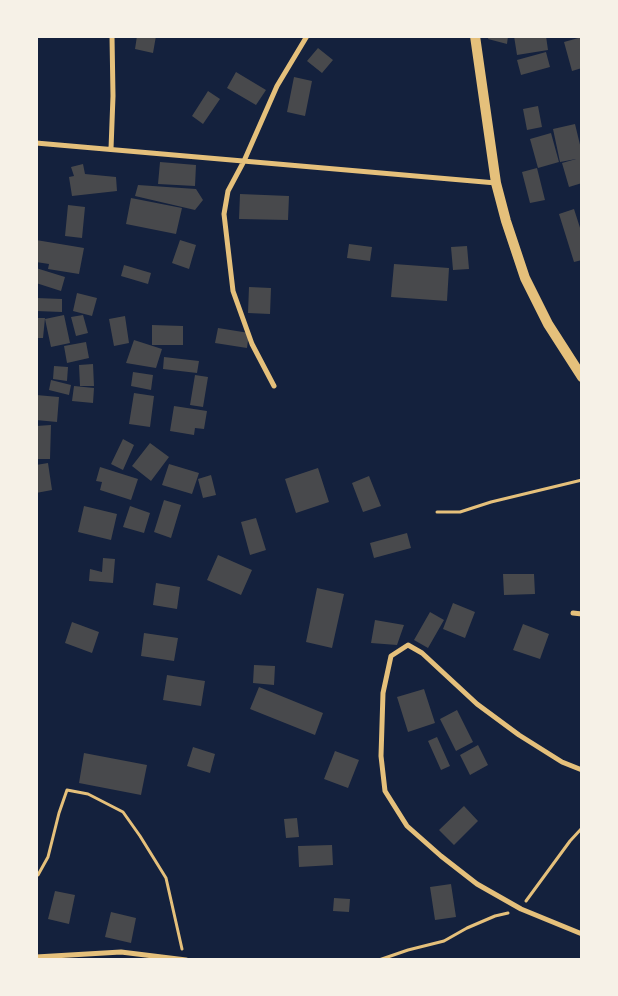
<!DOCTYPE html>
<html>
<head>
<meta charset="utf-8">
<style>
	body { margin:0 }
	#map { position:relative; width:618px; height:996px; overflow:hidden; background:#14213d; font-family:"Open Sans",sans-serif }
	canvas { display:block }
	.frame { position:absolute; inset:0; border:38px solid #f6f1e7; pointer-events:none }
</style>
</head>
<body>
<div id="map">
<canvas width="618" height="996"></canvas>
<div class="frame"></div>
</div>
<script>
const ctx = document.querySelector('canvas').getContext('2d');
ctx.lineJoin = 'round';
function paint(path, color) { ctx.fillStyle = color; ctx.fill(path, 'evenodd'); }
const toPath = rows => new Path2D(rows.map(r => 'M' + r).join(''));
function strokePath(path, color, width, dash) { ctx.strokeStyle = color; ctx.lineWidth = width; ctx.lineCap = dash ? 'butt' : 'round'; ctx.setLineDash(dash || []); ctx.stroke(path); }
paint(toPath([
	[137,36,156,36,153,53,135,49],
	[489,36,508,36,507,44,488,39],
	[514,36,546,36,548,50,517,55],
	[582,37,582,68,572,71,564,42],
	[318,48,333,60,322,73,307,61],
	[546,52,550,67,521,75,517,60],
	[236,72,266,90,256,105,227,88],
	[294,77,312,81,305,116,287,112],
	[208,91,220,99,203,124,192,116],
	[538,106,542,127,527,130,523,109],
	[575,124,582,153,582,183,569,187,562,163,576,159,560,162,553,129],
	[551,133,559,162,538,168,530,139],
	[160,162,196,165,195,186,158,184],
	[83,164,85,174,116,177,117,191,72,196,69,177,74,176,71,167],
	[537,168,545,200,530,203,522,172],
	[138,185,196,189,203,200,195,210,135,196],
	[240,194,289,196,288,220,239,219],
	[131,198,182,208,176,234,126,224],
	[68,205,85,207,82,238,65,236],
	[574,209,582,234,582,260,574,262,559,214],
	[36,240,84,248,79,274,48,269,49,264,36,262],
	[180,240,196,245,189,269,172,263],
	[349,244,372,247,370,261,347,258],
	[467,246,469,269,453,270,451,247],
	[394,264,449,268,447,301,391,297],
	[124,265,151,273,148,284,121,276],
	[36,268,65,277,61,291,36,283],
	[249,287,271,288,270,314,248,313],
	[77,293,97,298,92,316,73,311],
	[36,298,62,299,62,312,36,311],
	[64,315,70,343,51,347,45,319],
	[83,315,88,333,76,336,71,317],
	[125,316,129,343,114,346,109,319],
	[36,318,45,318,43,338,36,338],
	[152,325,183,326,183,345,152,345],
	[218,328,249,333,247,348,215,343],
	[134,340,162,349,156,368,126,363],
	[86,342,89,358,67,363,64,346],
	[164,357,199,361,197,373,163,369],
	[93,364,94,386,80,386,79,365],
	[54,366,68,367,67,381,53,379],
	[133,372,153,375,151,390,131,386],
	[195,375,208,377,203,407,190,405],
	[51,380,71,385,69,395,49,390],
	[74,386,94,388,93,403,72,401],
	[134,393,154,396,150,427,129,424],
	[36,395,59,397,57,422,36,420],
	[174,406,207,411,204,429,195,428,194,435,170,431],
	[51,425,50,459,36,459,36,426],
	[123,439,134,445,123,470,111,464],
	[150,443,169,457,151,481,132,466],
	[48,463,52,490,36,493,36,465],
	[169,464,199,473,192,494,162,485],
	[100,467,138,479,131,500,100,490,102,482,96,481],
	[318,468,329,502,296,513,285,479],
	[211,475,216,495,203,498,198,479],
	[369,476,381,506,363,512,352,483],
	[164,500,181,505,171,538,154,532],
	[84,506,117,514,111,540,78,532],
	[130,506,150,513,144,533,123,527],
	[256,518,266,550,250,555,241,522],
	[407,533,411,548,374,558,370,543],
	[218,555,252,570,241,595,207,580],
	[103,558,115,559,113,583,89,581,90,569,102,572],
	[503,574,534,574,535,594,504,595],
	[156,583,180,587,177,609,153,605],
	[317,588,344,594,332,648,306,642],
	[453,603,475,612,465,638,443,629],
	[430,612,444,620,428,648,414,640],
	[375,620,404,625,397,645,371,643],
	[72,622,99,632,92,653,65,643],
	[523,624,549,634,540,659,513,650],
	[144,633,178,638,174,661,141,656],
	[254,665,275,666,274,685,253,683],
	[167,675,205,681,201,706,163,700],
	[259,687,323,713,315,735,250,709],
	[424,689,435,723,408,732,397,697],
	[457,710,473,742,456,751,440,719],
	[437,737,450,766,441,770,428,741],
	[478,745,488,765,470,775,460,755],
	[193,747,215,754,210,773,187,766],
	[335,751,359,760,348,788,324,779],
	[84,753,147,765,141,795,79,783],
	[464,806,478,821,454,845,439,830],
	[297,818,299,837,286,838,284,819],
	[332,845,333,865,299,867,298,846],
	[451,884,456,917,435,920,430,887],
	[55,891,75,895,69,924,48,919],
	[334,898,350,899,349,912,333,911],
	[111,912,136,918,131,943,105,937]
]), '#48494c');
strokePath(toPath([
	[437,512,460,512,491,502,582,480],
	[36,876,38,875,48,857,59,813,67,790,88,794,123,812,140,836,166,878,182,949],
	[526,901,570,841,582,828],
	[379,960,408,950,444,941,467,928,495,916,508,913]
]), '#e5c07b', 3);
strokePath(toPath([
	[36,143,496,183],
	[111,149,113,96,112,36],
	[274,386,252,344,233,291,224,214,228,191,244,161,277,86,307,36],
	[573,613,582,614],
	[582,770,562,762,519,735,477,704,422,653,408,645,391,656,383,693,381,756,385,791,407,826,441,856,477,884,521,909,582,934],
	[36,957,121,952,186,960]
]), '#e5c07b', 5);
strokePath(toPath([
	[475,36,496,183,506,221,525,278,548,324,582,377]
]), '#e5c07b', 10);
</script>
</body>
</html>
